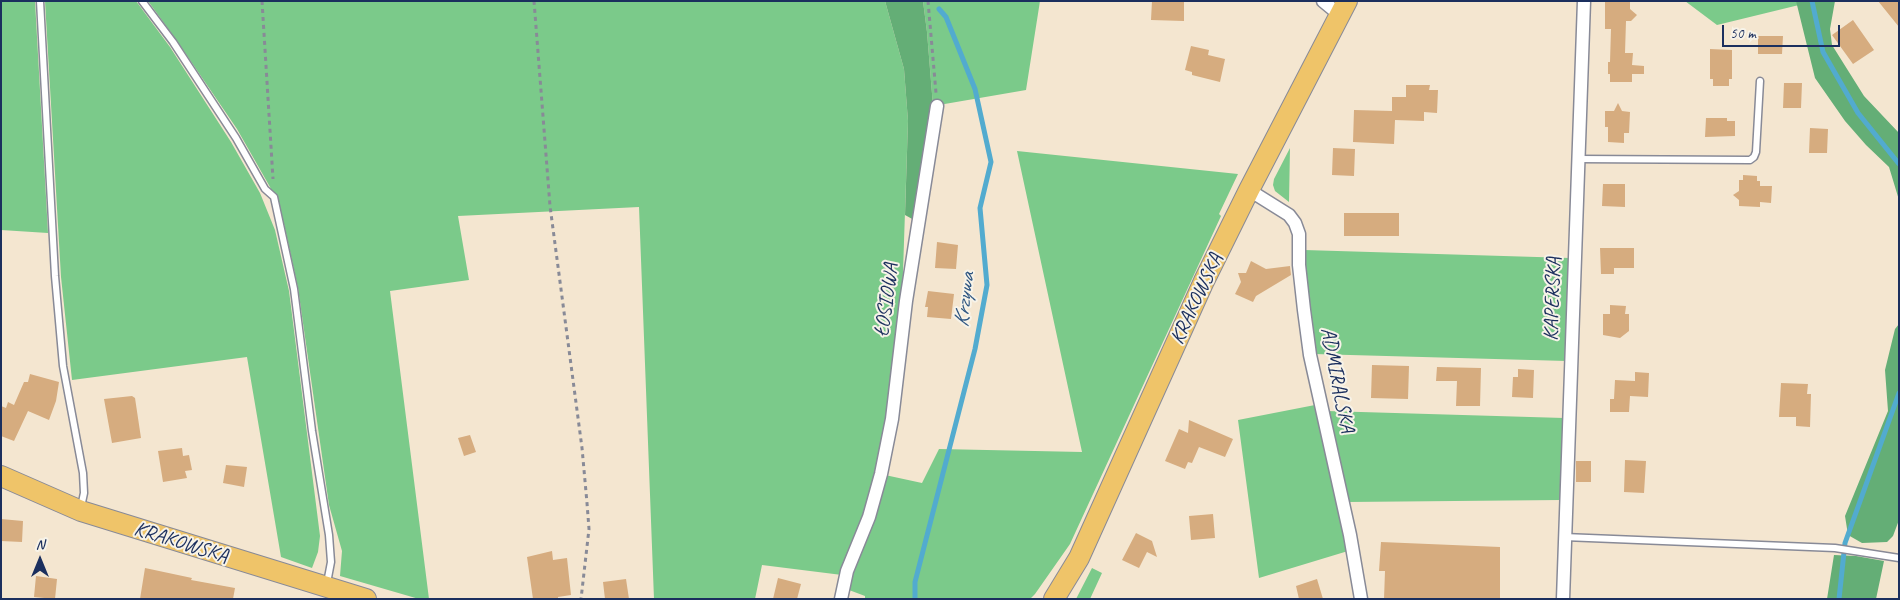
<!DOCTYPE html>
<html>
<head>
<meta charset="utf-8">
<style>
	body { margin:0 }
	#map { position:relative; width:1900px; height:600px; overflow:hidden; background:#f4e6d0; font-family:Caveat,sans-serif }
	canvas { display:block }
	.frame { position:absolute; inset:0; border:2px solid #1b2f5e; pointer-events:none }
	.north { position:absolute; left:15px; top:535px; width:50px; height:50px; -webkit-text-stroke:4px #f7f3e8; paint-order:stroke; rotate:0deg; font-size:14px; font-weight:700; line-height:20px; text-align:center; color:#1b2f5e }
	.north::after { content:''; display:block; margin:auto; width:18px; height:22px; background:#1b2f5e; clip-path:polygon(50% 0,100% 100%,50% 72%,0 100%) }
	.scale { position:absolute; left:1722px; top:25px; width:118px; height:22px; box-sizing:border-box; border:2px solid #1b2f5e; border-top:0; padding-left:6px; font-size:15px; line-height:18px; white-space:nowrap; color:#1b2f5e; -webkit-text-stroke:4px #f7f3e8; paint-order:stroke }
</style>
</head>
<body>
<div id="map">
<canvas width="1900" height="600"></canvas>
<div class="frame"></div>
<div class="north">N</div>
<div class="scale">50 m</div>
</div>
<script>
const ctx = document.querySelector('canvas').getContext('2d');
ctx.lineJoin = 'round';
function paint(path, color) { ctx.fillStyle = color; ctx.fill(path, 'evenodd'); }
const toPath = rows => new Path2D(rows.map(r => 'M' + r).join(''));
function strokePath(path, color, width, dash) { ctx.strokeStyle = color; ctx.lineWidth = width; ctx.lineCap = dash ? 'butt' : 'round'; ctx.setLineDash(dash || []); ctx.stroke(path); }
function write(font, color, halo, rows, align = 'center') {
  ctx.font = font + ' Caveat,sans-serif'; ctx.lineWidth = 4; ctx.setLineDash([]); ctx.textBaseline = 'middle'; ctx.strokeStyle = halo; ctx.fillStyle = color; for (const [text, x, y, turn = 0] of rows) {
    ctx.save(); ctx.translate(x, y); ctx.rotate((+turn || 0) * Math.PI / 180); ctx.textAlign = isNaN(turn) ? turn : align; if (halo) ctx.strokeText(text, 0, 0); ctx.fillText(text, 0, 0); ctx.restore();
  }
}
paint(toPath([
	[1,1,35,1,48,233,1,230],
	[45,1,136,1,170,47,231,142,260,193,275,230,289,291,320,536,318,552,312,568,281,557,247,357,72,380,61,277],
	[148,1,885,1,904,69,908,121,902,302,889,420,866,517,842,575,762,565,755,599,654,599,639,207,458,216,469,280,390,291,429,599,419,599,340,576,342,551,329,505,298,288,284,224,270,187,237,129,177,41],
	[923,1,1040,1,1026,90,933,106,927,32],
	[1685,1,1796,1,1799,5,1717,25],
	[1290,148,1289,202,1275,191,1273,185,1274,179],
	[1017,151,1238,174,1219,214,1221,216,1070,544,1035,594,1030,599,865,599,865,596,849,590,851,572,885,475,922,483,939,449,1082,452],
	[1304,250,1570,258,1567,361,1314,354],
	[1315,405,1348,551,1259,578,1238,420],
	[1327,411,1564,418,1561,500,1348,502],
	[1092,568,1102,573,1090,599,1076,599]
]), '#7bca8a');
paint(toPath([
	[885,1,923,1,927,32,933,106,914,220,905,215,908,121,904,69],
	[1796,1,1835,1,1830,29,1832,45,1864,96,1899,133,1899,200,1889,167,1866,145,1845,121,1815,78],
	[1899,324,1899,520,1893,536,1887,542,1862,543,1848,535,1845,516,1888,411,1885,370,1895,329],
	[1834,555,1856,556,1884,561,1876,599,1827,599]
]), '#64ae76');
strokePath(toPath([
	[1812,1,1823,52,1858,113,1899,164],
	[915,599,915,582,975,349,987,285,980,208,991,162,975,89,946,17,939,9],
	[1839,599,1845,543,1899,393]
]), '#52abcf', 5);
paint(toPath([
	[1152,1,1184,1,1184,21,1151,20],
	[1605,1,1630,1,1630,9,1637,15,1631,21,1626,21,1625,53,1633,53,1632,65,1644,66,1644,74,1632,74,1632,82,1610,82,1610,74,1608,74,1608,62,1610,62,1611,29,1605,29],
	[1878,1,1899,1,1899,27],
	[1853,20,1874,50,1853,64,1832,35],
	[1758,36,1783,36,1782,54,1758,54],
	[1191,46,1209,50,1208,55,1225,59,1220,82,1192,75,1192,72,1185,70],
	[1710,49,1732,50,1732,79,1729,79,1729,86,1713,86,1713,79,1710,79],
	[1784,83,1802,83,1801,108,1783,108],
	[1406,85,1430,85,1429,90,1438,90,1437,113,1424,112,1424,121,1395,120,1394,144,1353,142,1354,110,1392,111,1392,97,1406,97],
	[1618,103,1622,111,1630,112,1629,133,1624,133,1624,143,1608,142,1608,127,1605,127,1605,111,1614,111],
	[1706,118,1727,118,1727,121,1735,121,1735,136,1705,137],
	[1810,128,1828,129,1827,153,1809,153],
	[1333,148,1355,149,1354,176,1332,175],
	[1743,175,1757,176,1757,181,1760,181,1760,186,1772,186,1771,203,1760,202,1760,207,1739,206,1739,200,1733,195,1739,191,1739,180,1743,180],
	[1603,184,1625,184,1625,207,1602,206],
	[1344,213,1399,213,1399,236,1344,236],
	[937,242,958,245,956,269,935,268],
	[1600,248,1634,248,1634,268,1614,268,1614,274,1601,274],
	[1251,261,1266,269,1290,266,1291,275,1256,296,1253,302,1235,294,1241,282,1238,273,1246,273],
	[928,291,954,294,951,319,927,317,928,307,925,307],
	[1610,305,1626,306,1625,314,1629,314,1629,331,1620,338,1603,335,1603,314,1610,314],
	[1372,365,1409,366,1408,399,1371,398],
	[1437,367,1481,368,1480,406,1456,406,1457,381,1436,381],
	[1518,369,1534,370,1533,398,1512,397,1513,377,1518,377],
	[1635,372,1649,373,1648,397,1630,396,1629,412,1610,412,1610,399,1614,399,1615,380,1635,381],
	[30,374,59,382,56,401,49,420,28,411,14,441,1,436,1,406,6,408,8,402,14,405,24,382,28,382],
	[1781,383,1808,384,1807,394,1811,394,1810,427,1796,426,1796,417,1779,417],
	[132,396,135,398,141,438,112,443,104,399],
	[1189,420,1233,439,1225,457,1199,447,1192,463,1188,462,1185,469,1165,461,1179,429,1188,433],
	[470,435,476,452,464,456,458,438],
	[182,448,183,456,189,455,192,470,185,471,187,478,163,482,158,451],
	[1625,460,1646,461,1644,493,1624,492],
	[1576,461,1591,461,1591,482,1576,482],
	[226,465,247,467,244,487,223,483],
	[1213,514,1215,538,1191,540,1189,516],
	[1,519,23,521,22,542,1,541],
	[1136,533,1152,541,1157,557,1147,552,1139,568,1122,560],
	[1381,542,1500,547,1500,599,1384,599,1385,571,1379,571],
	[552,551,553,560,567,558,571,595,558,597,558,599,533,599,527,557],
	[145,568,192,578,191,580,235,588,233,599,140,599],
	[36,576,57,579,55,599,34,597],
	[778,578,801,584,797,599,773,599],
	[626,579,629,599,605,599,603,582],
	[1317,579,1323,599,1299,599,1296,586]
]), '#d6ac7f');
const lane = toPath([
	[40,1,55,276,63,366,83,473,84,493,81,507],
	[142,1,173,42,236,138,265,189,274,197,294,289,312,431,329,535,331,562,327,583],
	[1578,159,1750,160,1754,157,1756,152,1760,81],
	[1564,537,1835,548,1899,558]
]);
const street = toPath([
	[1323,1,1340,15],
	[1249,190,1289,215,1295,223,1299,234,1299,265,1304,310,1310,355,1350,535,1361,599],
	[841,599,847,571,869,517,881,474,892,419,906,301,937,106],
	[1563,599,1584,1]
]);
const primary = toPath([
	[1,476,81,511,366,599],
	[1054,599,1079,558,1204,281,1249,190,1347,1]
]);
strokePath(lane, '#888a97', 9);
strokePath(street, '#888a97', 15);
strokePath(primary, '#888a97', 22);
strokePath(toPath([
	[262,1,273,179],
	[534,1,550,206,582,448,587,503,589,529,581,599],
	[928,1,936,93]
]), '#888a97', 3, [4, 4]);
strokePath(lane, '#fff', 6);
strokePath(street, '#fff', 12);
strokePath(primary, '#efc469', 20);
write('21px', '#1b2f5e', '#f7f3e8', [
	["KRAKOWSKA",1197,299,-65],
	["KAPERSKA",1553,299,-88],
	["ŁOSIOWA",887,300,-82],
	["ADMIRALSKA",1337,380,79],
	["KRAKOWSKA",181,543,17]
]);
write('italic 22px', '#2c5480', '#f7f3e8', [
	["Krzywa",965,300,-83]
]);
</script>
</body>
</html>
